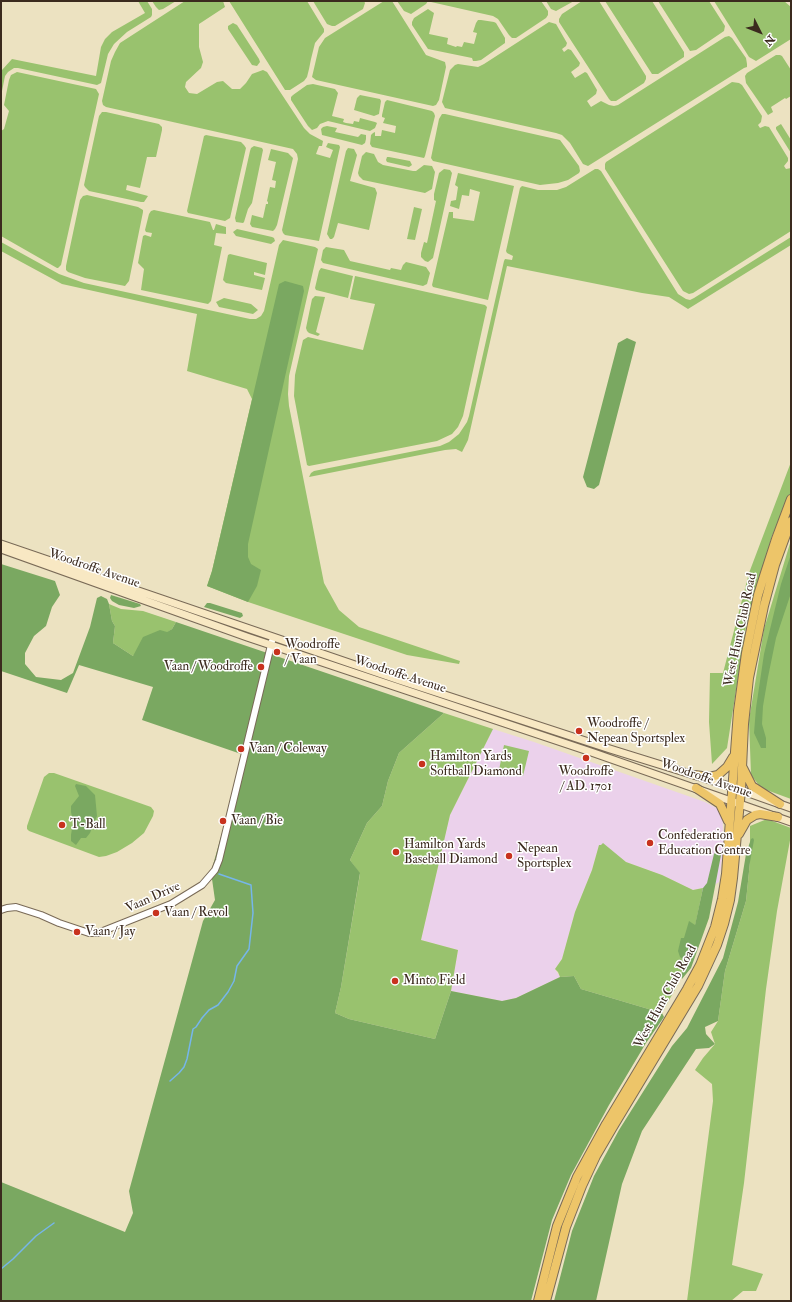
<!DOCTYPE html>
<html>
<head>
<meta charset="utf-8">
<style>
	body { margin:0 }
	#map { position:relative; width:792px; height:1302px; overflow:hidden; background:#ece2c1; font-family:"IM FELL Double Pica",serif }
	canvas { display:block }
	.frame { position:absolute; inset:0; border:2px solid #3b2a1e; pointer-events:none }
	.north { position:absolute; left:740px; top:12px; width:40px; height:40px; -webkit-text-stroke:3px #fff; paint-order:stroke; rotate:132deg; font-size:11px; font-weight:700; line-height:16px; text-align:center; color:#3b2a1e }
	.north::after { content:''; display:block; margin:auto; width:14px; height:18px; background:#3b2a1e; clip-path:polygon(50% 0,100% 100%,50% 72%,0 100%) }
</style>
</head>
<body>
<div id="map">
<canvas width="792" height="1302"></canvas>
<div class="frame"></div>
<div class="north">N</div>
</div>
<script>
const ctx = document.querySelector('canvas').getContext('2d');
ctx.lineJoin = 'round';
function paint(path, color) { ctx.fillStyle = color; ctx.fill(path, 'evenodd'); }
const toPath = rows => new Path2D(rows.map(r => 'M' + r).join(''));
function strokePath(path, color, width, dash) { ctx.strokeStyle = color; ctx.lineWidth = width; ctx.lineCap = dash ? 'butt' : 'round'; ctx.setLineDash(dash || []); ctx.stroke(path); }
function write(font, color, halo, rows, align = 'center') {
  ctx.font = font + ' "IM FELL Double Pica",serif'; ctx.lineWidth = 3; ctx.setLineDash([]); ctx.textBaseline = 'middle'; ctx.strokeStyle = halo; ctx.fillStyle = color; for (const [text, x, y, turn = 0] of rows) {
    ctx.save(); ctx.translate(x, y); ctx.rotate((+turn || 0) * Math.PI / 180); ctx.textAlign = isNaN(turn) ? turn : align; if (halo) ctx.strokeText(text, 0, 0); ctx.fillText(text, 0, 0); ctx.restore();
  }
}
paint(toPath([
	[493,729,534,742,705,802,722,811,724,843,719,882,702,893,702,888,693,890,662,875,626,862,603,844,602,845,599,845,592,870,575,912,562,959,555,969,560,977,516,998,502,1001,451,991,458,950,421,940,450,815]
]), '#ebd1eb');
paint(toPath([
	[138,1,147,1,152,9,152,15,151,17,127,32,114,44,108,54,101,83,97,85,18,68,14,68,8,72,5,76,1,96,2,70,12,59,96,76,101,47,105,39,112,32,145,13],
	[152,1,176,1,163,9,159,10,156,7],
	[185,1,223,1,225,7,199,24,199,47,203,62,201,68,186,82,185,87,189,93,197,94,217,82,223,81,232,89,240,89,246,83,252,74,263,70,267,72,304,128,310,134,323,141,322,146,319,146,316,154,330,158,333,150,326,147,328,143,339,145,340,147,319,241,285,235,283,233,282,230,298,159,297,154,293,149,106,107,103,105,102,101,111,61,115,52,120,43],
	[229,1,307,1,324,29,324,32,315,43,311,59,309,69,307,77,304,81,290,90,285,90],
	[313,1,364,1,365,3,363,9,335,26,332,26,327,24],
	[384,1,392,1,426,55,445,62,446,67,439,100,436,105,433,106,316,80,312,77,319,47,325,38],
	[397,1,428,1,426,4,411,14,404,11],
	[431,1,541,1,548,11,548,15,546,18,516,38,512,38,509,35,498,19,493,16,431,2],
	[546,1,574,1,556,11,551,9],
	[582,1,599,1,646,76,646,79,644,83,616,101,611,101,609,99,559,22,559,19,562,14],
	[605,1,652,1,684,52,684,57,658,74,652,74],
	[658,1,709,1,725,26,724,31,696,50,690,51],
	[714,1,784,1,791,7,791,39,756,61,749,57],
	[428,9,434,13,429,34,448,38,447,44,456,47,457,46,462,47,464,42,474,44,477,33,473,32,476,23,478,20,481,20,494,22,496,23,505,38,505,43,481,60,476,61,473,61,472,58,428,49,412,25,412,22,414,18],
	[549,22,556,24,567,43,566,46,562,49,564,52,568,49,571,50,580,63,579,66,571,72,575,78,585,72,587,73,597,90,596,94,587,101,591,107,601,101,609,105,614,106,618,105,725,37,729,36,732,38,746,58,747,64,747,67,744,68,588,166,583,164,570,143,562,135,556,133,445,108,442,102,450,70,455,65,458,64,478,67,484,64],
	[233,23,237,25,259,59,260,62,257,66,252,65,228,29,228,26],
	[776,55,780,55,782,56,791,70,791,96,786,99,785,98,771,107,773,112,768,115,746,83,745,76,747,73],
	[17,72,96,89,99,94,61,265,58,268,57,268,1,236,1,131,4,129,9,111,4,105,9,80,11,75],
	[732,82,739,83,742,85,762,116,761,122,758,125,760,128,765,126,769,127,788,158,788,161,784,166,786,169,791,168,791,231,693,293,689,294,683,291,605,169,605,164,606,162],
	[313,84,335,89,338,93,332,116,344,119,343,122,346,123,353,124,354,121,359,122,360,118,375,122,377,123,375,128,370,131,328,121,320,124,317,128,312,130,308,126,291,100,291,97,293,95,307,85],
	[360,95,380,99,381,101,379,114,374,116,354,110,357,98],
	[387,100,432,111,434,113,435,116,425,156,424,158,372,147,370,144,371,135,373,133,375,132,375,136,381,136,382,130,395,133,396,126,383,123,385,118,382,117,382,115,385,102],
	[102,112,106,112,159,124,162,127,162,130,156,157,147,157,140,188,127,185,126,190,148,196,144,202,141,202,89,191,85,187,84,185,99,116],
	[442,114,445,114,560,140,579,166,580,171,579,173,568,180,558,183,540,185,433,161,431,158,439,119],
	[781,124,791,140,791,153,776,129,776,127],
	[327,126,337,128,335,132,358,137,361,134,366,135,366,139,365,143,362,145,322,135,321,129,323,127],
	[206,135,241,142,244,145,246,148,230,218,225,221,188,213,187,211,204,136],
	[254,146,262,148,263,150,252,203,248,209,244,222,243,223,236,222,235,218,250,151,251,148],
	[348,148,354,149,357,155,350,181,375,188,377,193,369,230,338,223,334,237,332,239,330,239,327,234,346,151],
	[271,149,288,153,293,158,277,225,275,229,273,231,252,227,250,224,252,215,263,218,266,204,268,204,268,202,267,201,270,187,275,188,276,181,272,180,276,162,268,160],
	[366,152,374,154,378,162,383,165,413,171,416,171,424,165,432,166,435,172,432,189,425,193,363,180,359,176,358,173,362,156],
	[387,157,389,157,410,161,412,165,409,167,387,162,386,160],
	[444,169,450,170,452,173,433,258,428,262,425,261,421,257,421,253,424,242,427,243,436,201,434,200,434,194,439,173],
	[595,169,598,169,601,171,678,294,686,299,690,300,694,298,791,237,791,245,688,309,669,297,642,293,507,266,468,440,462,452,456,449,445,450,309,477,311,473,314,471,440,446,449,442,459,434,467,422,469,416,504,261,505,259,512,260,513,256,507,253,506,251,520,188,522,186,538,190,557,190,566,187],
	[458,173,514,186,488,300,433,287,432,285,449,212,453,212,453,218,474,221,480,192,470,189,469,196,462,195,459,209,450,206,451,201,456,200,458,187,455,185],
	[87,195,138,207,143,210,143,212,129,281,125,286,85,278,68,272,66,270,66,266,80,200,83,196],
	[414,207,422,209,415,240,407,239],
	[154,210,210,222,213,230,214,230,216,224,226,227,226,234,216,233,214,245,222,247,211,301,208,304,141,290,144,269,138,263,143,236,145,235,151,237,152,233,146,232,145,230,149,214,151,211],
	[237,229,272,237,274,238,275,241,271,244,236,236,233,232],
	[283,240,315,247,318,249,289,376,288,394,289,406,324,583,339,610,359,627,460,661,459,664,407,655,248,602,207,586,212,571,252,399,247,389,187,371,197,314,62,284,1,251,1,242,59,274,84,283,250,319,256,319,261,316,264,311,279,245],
	[326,247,344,250,350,261,390,270,391,268,401,270,403,265,406,262,426,267,430,273,427,284,423,286,323,263,321,260,323,250],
	[230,254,267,263,265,275,254,272,254,275,265,278,262,290,226,283,223,280,228,255],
	[321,268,353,276,348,298,316,290,315,288,319,271],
	[355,276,485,305,487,307,463,416,458,427,452,434,437,441,309,466,307,465,294,396,295,375,303,340,308,337,363,350,375,304,350,299],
	[315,296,325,297,316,332,320,334,318,336,309,333,307,331,306,328,312,299],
	[224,298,251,304,258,310,253,314,219,307,216,302],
	[791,462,791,492,772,536,746,626,727,748,712,764,709,722,710,673,723,673,749,573],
	[791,540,791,799,761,788,751,775,749,720,764,629],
	[109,604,121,609,143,611,176,622,172,629,133,656,113,643,115,626,112,621],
	[444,713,493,729,450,815,421,940,458,950,451,991,435,1039,349,1019,335,1013,341,987,360,874,350,860,367,823,382,806,388,781,399,753],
	[504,745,529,751,523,776,499,770],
	[49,773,54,773,151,807,154,811,153,816,144,833,132,843,117,852,106,856,99,857,29,831,27,829,27,826,44,777],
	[767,819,791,828,791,835,777,911,766,989,744,1183,732,1265,763,1274,756,1291,743,1291,731,1301,687,1301,713,1101,712,1084,695,1070,703,1058,715,1044,711,1032,718,1021,725,971,746,901,750,862,750,826],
	[603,843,626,862,662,875,693,890,703,888,695,926,678,984,662,1013,581,989,574,976,560,977,558,972,555,969,562,959,575,912,592,870,599,845,601,845]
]), '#99c26e');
paint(toPath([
	[285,281,303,286,304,291,248,544,248,557,251,564,261,570,257,586,248,602,207,586,212,571,279,284],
	[627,338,636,342,599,485,594,489,587,487,583,477,618,343],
	[791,554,791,593,776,638,768,677,763,706,762,724,766,738,766,748,761,748,754,733,756,708,764,654,781,584],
	[1,564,55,581,60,595,52,607,46,626,34,636,25,653,25,664,36,677,61,680,73,673,90,627,97,598,101,596,107,599,109,604,112,621,115,626,113,643,133,656,143,637,160,630,167,632,172,629,176,622,444,713,399,753,388,781,382,806,367,823,350,860,360,873,341,987,335,1013,349,1019,435,1039,451,991,502,1001,516,998,560,977,574,976,581,989,662,1013,664,1017,646,1043,609,1105,571,1175,552,1220,531,1301,1,1301,1,1182,125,1232,133,1213,129,1191,203,921,215,900,211,872,244,755,142,720,153,687,79,665,67,693,1,671],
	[111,595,140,604,141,606,134,608,119,605,112,601,110,598],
	[207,603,210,603,242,613,243,616,240,618,204,607],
	[76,784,86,786,95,795,97,816,90,833,86,838,81,838,76,845,71,841,71,835,73,822,71,812,71,806,79,796,75,786],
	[753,838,754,840,750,862,746,901,725,971,718,1021,705,1027,706,1034,715,1044,709,1048,696,1049,642,1131,622,1184,596,1301,554,1301,572,1231,594,1176,619,1130,672,1046,687,1028,723,958,738,902,746,854,751,839],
	[718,850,721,855,709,918,691,968,682,979,681,975,685,961,680,957,678,951,681,938,684,938,689,921,695,925,703,888,707,883,714,854]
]), '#7aa861');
strokePath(toPath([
	[170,1081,179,1073,184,1067,187,1059,193,1029,196,1027,202,1018,209,1010,218,1005,228,992,234,981,237,966,249,949,253,913,251,885,219,874],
	[1,1269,13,1259,36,1236,54,1223]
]), '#76b6ea', 1.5);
const tertiary = toPath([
	[1,910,7,908,16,907,41,915,59,923,89,933,98,933,171,904,202,885,215,870,219,860,272,641]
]);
const secondary = toPath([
	[1,544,399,680,610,749,726,785,791,808],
	[1,549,247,637,594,753,791,822]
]);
const primary = toPath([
	[743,768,752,786,780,804],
	[695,775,709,777,718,775,727,767,733,757],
	[696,788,720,804,728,821],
	[739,834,747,820,755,815,760,814,778,817],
	[538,1301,557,1226,577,1177,606,1124,687,989,700,965,715,927,722,899,726,874,738,711,746,653,758,595,764,576,776,539,791,499],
	[546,1301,566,1227,582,1186,596,1156,613,1127,698,986,717,945,724,924,730,900,733,878,741,790,744,724,749,678,764,606,775,565,791,521]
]);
strokePath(tertiary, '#796a57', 8);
strokePath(secondary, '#796a57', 9);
strokePath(primary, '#796a57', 10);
strokePath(tertiary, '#fff', 6);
strokePath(secondary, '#f8e8c3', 7);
strokePath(primary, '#edc569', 8);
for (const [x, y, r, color] of [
	[277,652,4,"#c8321e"],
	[261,667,4,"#c8321e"],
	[579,731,4,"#c8321e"],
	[241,749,4,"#c8321e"],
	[586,758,4,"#c8321e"],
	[422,764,4,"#c8321e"],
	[223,821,4,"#c8321e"],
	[62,825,4,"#c8321e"],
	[650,843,4,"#c8321e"],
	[396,852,4,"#c8321e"],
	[509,856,4,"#c8321e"],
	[156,913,4,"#c8321e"],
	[77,932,4,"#c8321e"],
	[395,981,4,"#c8321e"]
]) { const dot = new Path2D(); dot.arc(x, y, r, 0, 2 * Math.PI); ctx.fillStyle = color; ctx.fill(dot); strokePath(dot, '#fff', 1.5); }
write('13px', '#3b2a1e', '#fff', [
	["Woodroffe Avenue",94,569,19],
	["West Hunt Club Road",741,630,-78],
	["Woodroffe Avenue",400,675,18],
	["Woodroffe Avenue",706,779,19],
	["Vaan Drive",153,898,-24],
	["West Hunt Club Road",666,997,-61]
]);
write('13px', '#3b2a1e', '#fff', [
	["Woodroffe",285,645],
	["/ Vaan",285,660],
	["Vaan / Woodroffe",253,667,"right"],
	["Woodroffe /",587,724],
	["Nepean Sportsplex",587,739],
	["Vaan / Coleway",249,749],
	["Hamilton Yards",430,757],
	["Softball Diamond",430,772],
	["Woodroffe",586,772,"center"],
	["/ AD. 1701",586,787,"center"],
	["Vaan / Bie",231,821],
	["T-Ball",70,825],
	["Confederation",658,836],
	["Education Centre",658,851],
	["Hamilton Yards",404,845],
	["Baseball Diamond",404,860],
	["Nepean",517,849],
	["Sportsplex",517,864],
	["Vaan / Revol",164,913],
	["Vaan / Jay",85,932],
	["Minto Field",403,981]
], 'left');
</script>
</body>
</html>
